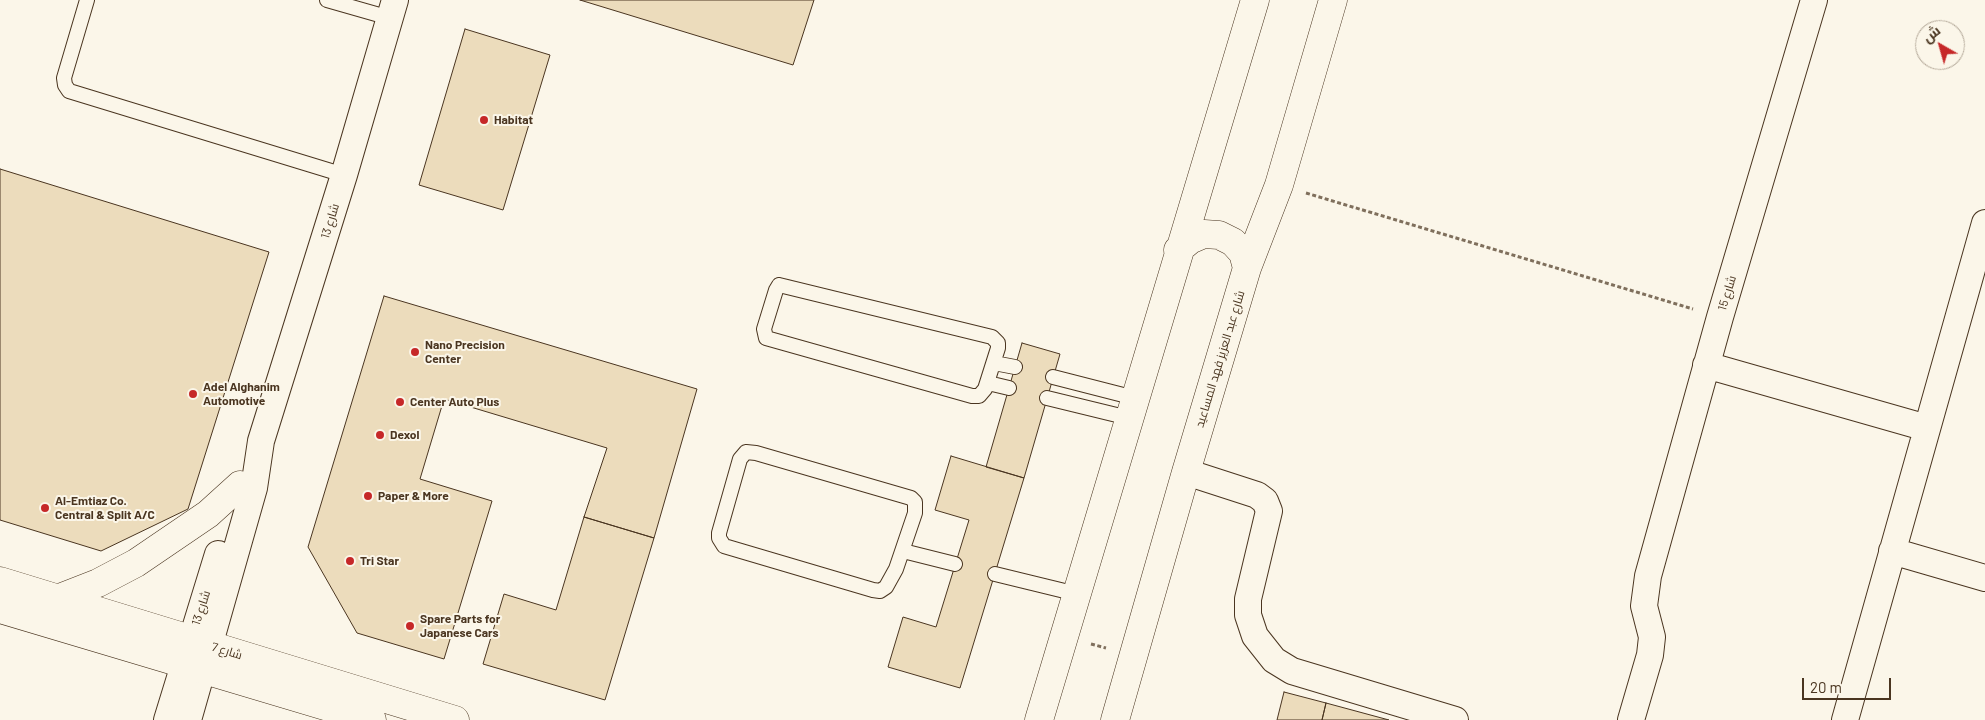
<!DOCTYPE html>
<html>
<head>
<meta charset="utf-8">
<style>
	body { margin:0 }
	#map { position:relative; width:1985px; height:720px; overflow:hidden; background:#fbf6e9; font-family:Barlow,Cairo,sans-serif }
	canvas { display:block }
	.north { position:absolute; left:1915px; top:20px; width:50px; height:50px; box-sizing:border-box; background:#fbf6e9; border:1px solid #b4a999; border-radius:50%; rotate:322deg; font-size:14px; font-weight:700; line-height:20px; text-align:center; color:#4a3520 }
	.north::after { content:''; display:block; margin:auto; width:18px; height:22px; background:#c62828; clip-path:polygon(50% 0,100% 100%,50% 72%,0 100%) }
	.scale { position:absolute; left:1802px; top:678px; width:89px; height:22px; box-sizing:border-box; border:2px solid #4a3520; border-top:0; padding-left:6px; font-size:15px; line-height:18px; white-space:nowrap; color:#4a3520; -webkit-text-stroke:4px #fbf6e9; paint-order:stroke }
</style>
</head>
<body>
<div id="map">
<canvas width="1985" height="720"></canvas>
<div class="north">ش</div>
<div class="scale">20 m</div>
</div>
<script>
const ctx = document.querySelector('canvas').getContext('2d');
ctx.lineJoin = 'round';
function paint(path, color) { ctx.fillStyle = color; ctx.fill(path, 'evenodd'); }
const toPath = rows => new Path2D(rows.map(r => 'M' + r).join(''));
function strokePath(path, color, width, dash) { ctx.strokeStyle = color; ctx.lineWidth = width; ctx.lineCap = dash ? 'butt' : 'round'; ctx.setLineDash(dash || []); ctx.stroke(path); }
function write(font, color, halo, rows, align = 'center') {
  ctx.font = font + ' Barlow,Cairo,sans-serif'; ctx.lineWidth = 4; ctx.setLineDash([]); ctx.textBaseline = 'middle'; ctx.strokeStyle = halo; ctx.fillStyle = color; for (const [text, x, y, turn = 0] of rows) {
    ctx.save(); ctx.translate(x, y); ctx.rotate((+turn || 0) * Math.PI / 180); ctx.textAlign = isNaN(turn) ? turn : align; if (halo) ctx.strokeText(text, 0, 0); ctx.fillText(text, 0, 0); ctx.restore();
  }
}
const building = toPath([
	[580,0,814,0,793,65,580,0],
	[465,29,550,55,503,210,419,185,465,29],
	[0,169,269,252,188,509,101,551,0,520,0,169],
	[384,296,697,389,654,538,584,517,607,448,444,399,420,479,492,501,444,659,357,633,308,547,384,296],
	[1022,343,1060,354,1024,478,986,467,1022,343],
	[951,456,1024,478,960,688,888,667,903,617,936,627,969,520,935,510,951,456],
	[584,517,654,538,605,700,483,664,504,594,556,610,584,517],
	[1284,692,1326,703,1322,720,1277,720,1284,692],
	[1326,703,1389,720,1322,720,1326,703]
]);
paint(building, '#ecdcbc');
strokePath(building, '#4a3520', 1);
const service = toPath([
	[87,0,64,78,65,85,69,91,344,175],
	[327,0,390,18],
	[779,285,992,337,998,343,998,348,985,389,979,396,972,396,766,338,764,329,776,290,779,285],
	[994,363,1015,367],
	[1053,377,1135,398],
	[988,383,1009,388],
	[1047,398,1129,418],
	[746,452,756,453,911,498,915,502,915,513,896,569,886,587,880,591,873,590,724,546,719,538,719,533,740,459,746,452],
	[903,551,955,564],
	[995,574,1077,594]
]);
const minor = toPath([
	[1706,365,1927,428],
	[1186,472,1257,495,1265,501,1269,511,1248,599,1248,615,1255,636,1274,660,1292,671,1455,720],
	[1892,551,1985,578],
	[167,720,218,554],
	[188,720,254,488,261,441,344,175,395,0],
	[1631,720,1650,655,1652,637,1644,606,1648,576,1720,317,1814,0],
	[1845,720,1985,223]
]);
const tertiary = toPath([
	[0,581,455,720],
	[57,599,98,583,136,563,208,514,240,485],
	[0,609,372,720]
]);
const primary = toPath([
	[1178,250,1190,240,1204,234,1219,235,1233,242,1243,253,1247,268],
	[1039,720,1255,0],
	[1115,720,1186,472,1247,268,1279,185,1333,0]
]);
strokePath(service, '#4a3520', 16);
strokePath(minor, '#4a3520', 28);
strokePath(tertiary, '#4a3520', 29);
strokePath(primary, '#4a3520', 29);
strokePath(toPath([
	[1306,193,1693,309],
	[1091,644,1106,648]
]), '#7f6f5c', 3, [4, 2.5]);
strokePath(service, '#fbf6e9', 14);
strokePath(minor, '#fbf6e9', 26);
strokePath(tertiary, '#fbf6e9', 28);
strokePath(primary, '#fbf6e9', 28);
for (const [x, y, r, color] of [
	[484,120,5,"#c62828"],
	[415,352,5,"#c62828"],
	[193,394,5,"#c62828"],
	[400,402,5,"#c62828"],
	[380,435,5,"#c62828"],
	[368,496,5,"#c62828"],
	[45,508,5,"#c62828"],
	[350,561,5,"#c62828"],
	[410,626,5,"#c62828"]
]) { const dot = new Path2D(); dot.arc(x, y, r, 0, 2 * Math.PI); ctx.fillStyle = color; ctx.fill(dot); strokePath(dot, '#fbf6e9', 2); }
write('bold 12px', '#4a3520', '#fbf6e9', [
	["Habitat",494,120],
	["Nano Precision",425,345],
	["Center",425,359],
	["Adel Alghanim",203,387],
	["Automotive",203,401],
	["Center Auto Plus",410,402],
	["Dexol",390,435],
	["Paper & More",378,496],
	["Al-Emtiaz Co.",55,501],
	["Central & Split A/C",55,515],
	["Tri Star",360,561],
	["Spare Parts for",420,619],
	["Japanese Cars",420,633]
], 'left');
write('12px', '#4a3520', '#fbf6e9', [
	["شارع 13",330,221,-73],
	["شارع 15",1727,293,-73],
	["شارع عبد العزيز فهد المساعيد",1220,359,-73],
	["شارع 13",201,608,-72],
	["شارع 7",227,651,17]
]);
</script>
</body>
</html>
